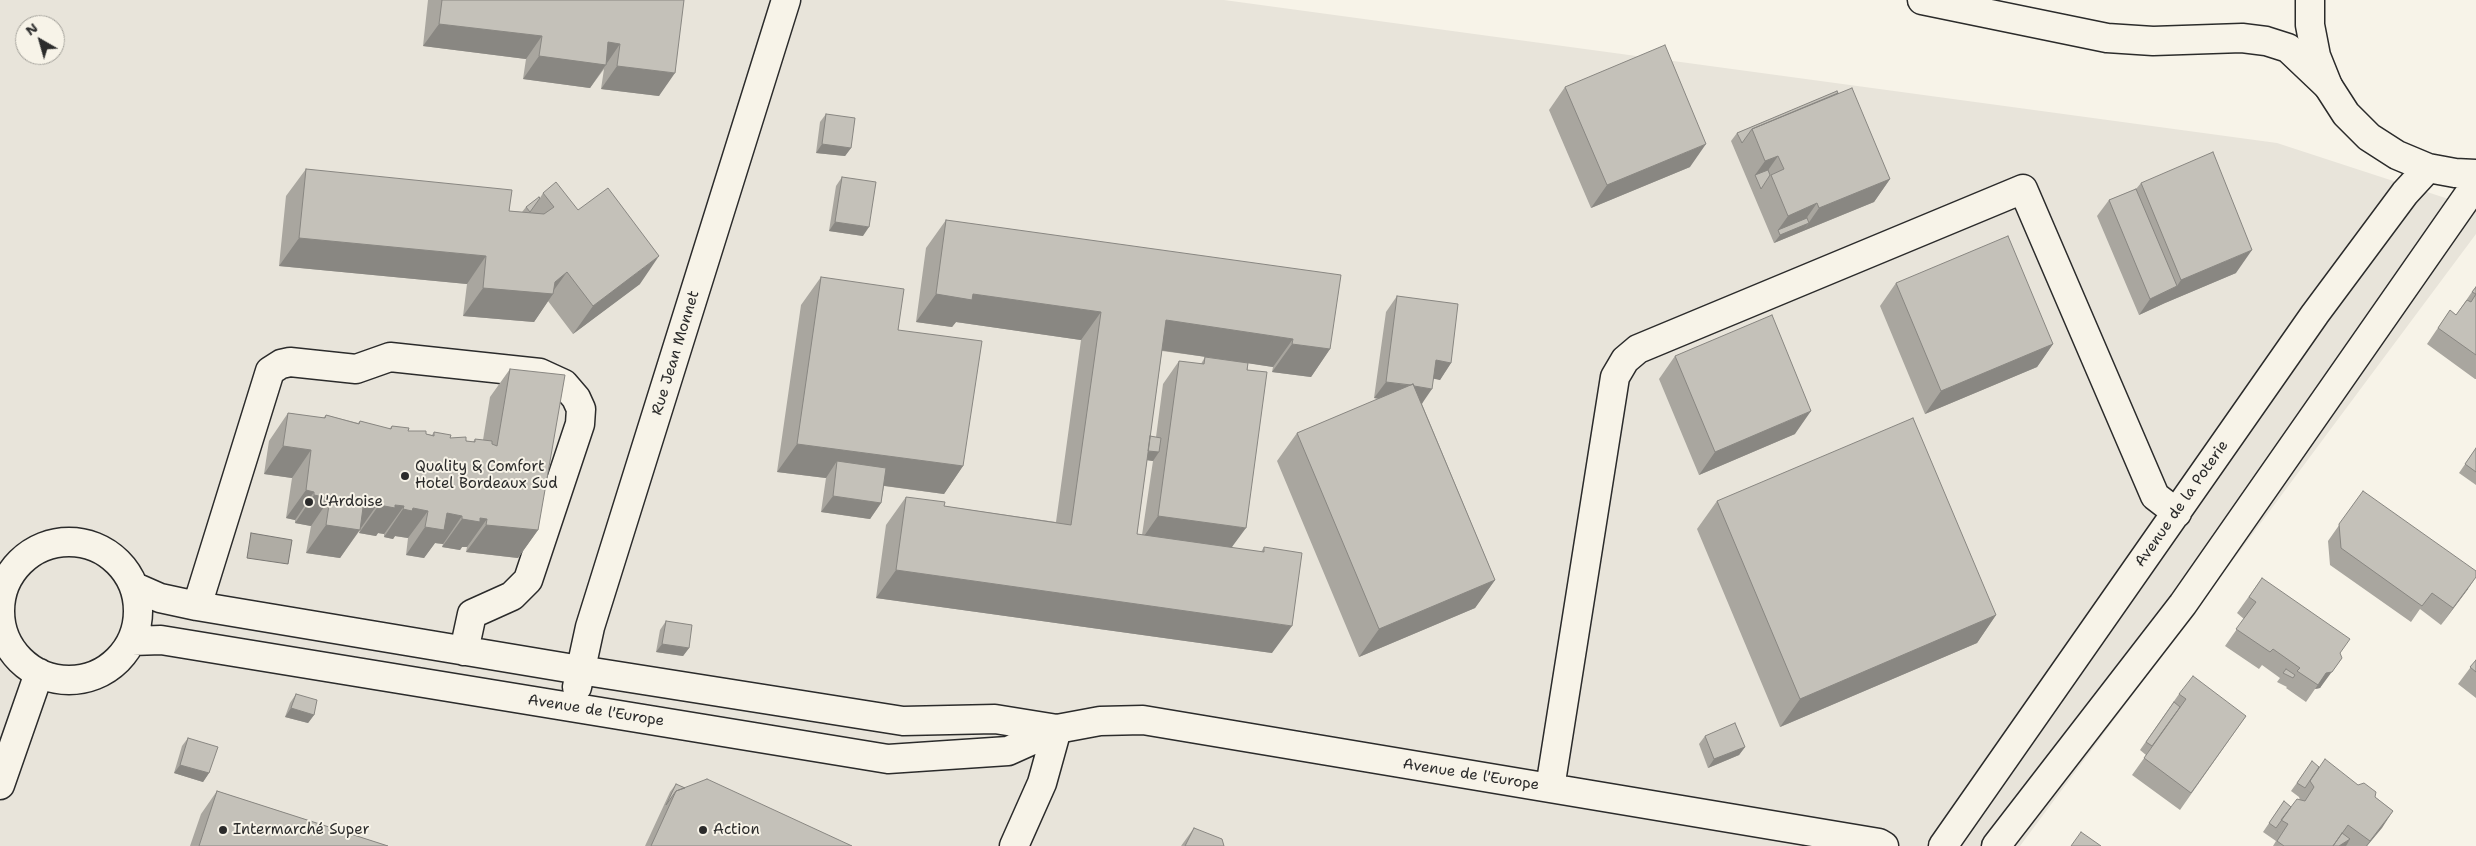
<!DOCTYPE html>
<html>
<head>
<meta charset="utf-8">
<style>
	body { margin:0 }
	#map { position:relative; width:2476px; height:846px; overflow:hidden; background:#f7f3e8; font-family:"Shantell Sans",sans-serif }
	canvas { display:block }
	.north { position:absolute; left:15px; top:15px; width:50px; height:50px; box-sizing:border-box; background:#f7f3e8; border:1px solid #a5a39c; border-radius:50%; rotate:322deg; font-size:14px; font-weight:700; line-height:20px; text-align:center; color:#2b2b2b }
	.north::after { content:''; display:block; margin:auto; width:18px; height:22px; background:#2b2b2b; clip-path:polygon(50% 0,100% 100%,50% 72%,0 100%) }
</style>
</head>
<body>
<div id="map">
<canvas width="2476" height="846"></canvas>
<div class="north">N</div>
</div>
<script>
const ctx = document.querySelector('canvas').getContext('2d');
ctx.lineJoin = 'round';
function paint(path, color) { ctx.fillStyle = color; ctx.fill(path, 'evenodd'); }
const toPath = rows => new Path2D(rows.map(r => 'M' + r).join(''));
function strokePath(path, color, width, dash) { ctx.strokeStyle = color; ctx.lineWidth = width; ctx.lineCap = dash ? 'butt' : 'round'; ctx.setLineDash(dash || []); ctx.stroke(path); }
function write(font, color, halo, rows, align = 'center') {
  ctx.font = font + ' "Shantell Sans",sans-serif'; ctx.lineWidth = 4; ctx.setLineDash([]); ctx.textBaseline = 'middle'; ctx.strokeStyle = halo; ctx.fillStyle = color; for (const [text, x, y, turn = 0] of rows) {
    ctx.save(); ctx.translate(x, y); ctx.rotate((+turn || 0) * Math.PI / 180); ctx.textAlign = isNaN(turn) ? turn : align; if (halo) ctx.strokeText(text, 0, 0); ctx.fillText(text, 0, 0); ctx.restore();
  }
}
paint(toPath([
	[0,0,1224,0,2277,143,2476,208,2476,234,2020,846,0,846],
	[25,25,55,25,55,55,25,55]
]), '#e8e4da');
const water = toPath([
	[251,533,292,540,288,564,247,558,251,533]
]);
paint(water, '#afaca4');
strokePath(water, '#7a7874', 1);
const minor = toPath([
	[2310,0,2310,25,2316,56,2328,86,2346,114,2369,137,2397,155,2428,168,2455,173,2476,174],
	'0 611a69 69 0 1 1 138 0a69 69 0 1 1-138 0Z',
	[135,587,160,598,197,606,580,670,903,721,995,719,1057,729],
	[197,606,270,371,281,364,290,362,356,369,390,357,540,373,564,384,576,398,581,409,580,424,528,580,512,596,472,614,464,651],
	[132,641,161,640,888,759,1008,751,1057,729,1100,721,1143,720,1879,843,1884,846],
	[577,687,590,627,786,0],
	[0,785,39,673],
	[1550,788,1615,377,1625,360,1638,349,2023,189,2155,496,2177,513],
	[1014,846,1042,783,1057,729],
	[1943,846,2315,314,2405,193,2428,168],
	[1996,846,2183,604,2476,184]
]);
const major = toPath([
	[1922,0,2107,38,2153,41,2242,38,2266,41,2288,48,2328,86]
]);
strokePath(minor, '#2b2b2b', 31);
strokePath(major, '#2b2b2b', 31);
strokePath(minor, '#f7f3e8', 28);
strokePath(major, '#f7f3e8', 28);
paint(toPath([
	[428,0,684,0,659,96,601,89,604,69,590,88,523,79,526,59,423,46],
	[1565,87,1690,167,1591,208,1549,110],
	[1837,91,1890,179,1874,202,1774,243,1731,141,1737,133],
	[826,114,851,148,845,156,816,153,820,122],
	[306,169,509,211,522,212,526,207,540,198,543,193,578,210,640,284,573,334,548,301,534,322,463,316,467,284,279,266,286,196],
	[842,177,863,236,829,231,836,186],
	[2141,183,2236,273,2165,303,2139,315,2097,216,2109,200,2136,189],
	[946,220,1330,349,1311,377,1272,372,1273,367,1248,363,1232,548,1261,552,1264,547,1272,653,876,598,886,525,906,497,944,506,1056,522,1081,340,956,322,952,327,916,322,926,248],
	[1162,351,1222,359,1205,357,1201,364,1179,361,1163,384,1156,437,1150,436],
	[1147,460,1153,461,1142,535,1137,534],
	[821,277,898,330,963,466,944,494,884,486,881,503,870,519,821,512,826,478,777,472,801,305],
	[1896,283,2053,344,2037,367,1925,414,1880,306],
	[2476,286,2476,379,2475,379,2427,344,2450,310,2456,315],
	[1397,296,1451,363,1440,380,1434,378,1422,404,1495,580,1475,608,1359,657,1277,461,1297,433,1379,399,1374,398,1386,312],
	[1675,356,1795,434,1699,475,1659,379],
	[510,369,538,530,518,558,466,552,467,547,462,547,460,550,442,547,443,544,435,543,424,558,406,555,408,538,395,536,393,539,384,537,384,534,378,533,376,536,359,533,360,530,340,558,306,553,311,526,295,523,295,520,286,518,292,478,264,474,269,441,288,413,323,418,326,415,358,423,360,421,389,429,392,426,408,431,432,435,434,432,450,438,473,442,475,439,483,440,490,397],
	[2476,448,2476,485,2459,473],
	[2363,491,2468,589,2441,625,2420,609,2411,622,2330,565,2328,541],
	[1717,501,1996,615,1977,643,1780,727,1697,529],
	[2262,578,2340,653,2320,688,2315,689,2306,702,2286,688,2287,687,2277,682,2280,678,2262,665,2259,669,2225,646,2244,619,2237,613],
	[666,621,689,648,683,656,656,652,660,630],
	[2476,660,2476,698,2458,684],
	[296,694,314,715,308,723,285,717,290,703],
	[2179,694,2246,716,2180,810,2132,775,2157,740,2146,755,2140,750],
	[1705,736,1745,747,1739,755,1708,768,1699,744],
	[188,738,209,773,203,782,174,773,182,746],
	[2319,767,2375,797,2393,811,2367,846,2273,846,2276,841,2263,832,2284,801,2291,807,2300,800,2299,797,2291,791,2306,770],
	[676,784,685,788,852,846,645,846,670,792],
	[217,791,388,846,190,846,201,814],
	[1194,828,1224,846,1181,846]
]), '#a9a69f');
paint(toPath([
	[439,24,542,36,526,59,423,46],
	[608,42,620,44,590,88,523,79,539,56],
	[617,66,675,73,659,96,601,89],
	[822,144,851,148,845,156,816,153],
	[1706,144,1690,167,1591,208,1607,185],
	[1778,156,1762,179,1755,175,1765,161],
	[1890,179,1874,202,1803,231,1819,208],
	[1817,203,1801,226,1809,223,1803,231,1774,243,1780,235,1778,230,1788,216],
	[835,222,869,227,863,236,829,231],
	[299,238,486,256,467,284,279,266],
	[2252,250,2236,273,2165,303,2139,315,2150,299,2177,286,2181,280],
	[659,256,640,284,573,334,593,306],
	[567,272,551,294,553,294,534,322,463,316,483,288,555,282],
	[936,294,973,294,1101,312,1081,340,956,322,952,327,916,322],
	[1166,320,1293,339,1273,367,1146,348],
	[1292,344,1330,349,1311,377,1272,372],
	[2053,344,2037,367,1925,414,1941,391],
	[1436,360,1451,363,1440,380,1425,377],
	[1386,382,1432,389,1421,405,1374,398],
	[1811,411,1795,434,1699,475,1715,452],
	[797,444,963,466,944,494,835,479,837,461,826,478,777,472],
	[283,446,311,450,292,478,264,474],
	[1137,449,1159,452,1153,461,1131,458],
	[306,490,314,492,295,520,286,518],
	[314,495,330,498,311,526,295,523],
	[833,496,881,503,870,519,821,512],
	[364,500,379,502,340,558,306,553,326,525],
	[379,505,395,505,404,506,384,534,378,533,376,536,359,533],
	[413,508,428,511,408,538,395,536,393,539,384,537,403,509],
	[447,513,462,516,443,544,435,543,424,558,406,555,425,527],
	[1158,516,1246,528,1229,551,1142,539],
	[480,518,487,519,467,547,462,547,460,550,442,547,462,519],
	[486,525,538,530,518,558,466,552],
	[896,570,1292,626,1272,653,876,598],
	[2476,577,2468,589,2441,625,2453,608],
	[1495,580,1475,608,1359,657,1379,629],
	[1996,615,1977,643,1780,727,1800,699],
	[662,644,689,648,683,656,656,652],
	[2342,658,2320,688,2315,689,2326,673],
	[291,708,314,715,308,723,285,717],
	[1745,747,1739,755,1708,768,1714,759],
	[180,765,209,773,203,782,174,773],
	[2393,811,2382,828,2367,846,2366,846],
	[2350,839,2346,846,2339,846]
]), '#898782');
const building = toPath([
	[442,0,684,0,675,73,617,66,620,44,608,42,606,65,539,56,542,36,439,24,442,0],
	[1665,45,1706,144,1607,185,1565,87,1665,45],
	[1852,88,1890,179,1819,208,1817,203,1788,216,1771,175,1784,169,1778,156,1765,161,1752,129,1852,88],
	[1837,91,1838,93,1752,129,1742,143,1737,133,1837,91],
	[826,114,855,118,851,148,822,144,826,114],
	[2213,152,2252,250,2181,280,2141,183,2213,152],
	[306,169,512,190,509,211,544,214,554,207,543,193,556,182,578,210,608,188,659,256,593,306,567,272,555,282,553,294,483,288,486,256,299,238,306,169],
	[1768,170,1770,175,1761,189,1755,175,1768,170],
	[842,177,876,182,869,227,835,222,842,177],
	[2136,189,2177,286,2150,299,2109,200,2136,189],
	[539,197,540,198,530,212,526,207,539,197],
	[1807,218,1809,223,1780,235,1778,230,1807,218],
	[946,220,1341,275,1330,349,1292,344,1293,339,1166,320,1137,534,1264,552,1264,547,1302,553,1292,626,896,570,906,497,945,502,944,506,1071,525,1101,312,973,294,972,300,936,294,946,220],
	[2008,236,2053,344,1941,391,1896,283,2008,236],
	[821,277,904,289,898,330,982,341,963,466,797,444,821,277],
	[2476,287,2476,355,2438,328,2450,310,2456,315,2467,300,2471,302,2476,294,2472,292,2476,287],
	[1397,296,1458,304,1451,363,1436,360,1432,389,1414,386,1413,384,1411,385,1386,382,1397,296],
	[1772,315,1811,411,1715,452,1675,356,1772,315],
	[1205,357,1248,363,1247,370,1267,372,1246,528,1158,516,1179,361,1204,364,1205,357],
	[510,369,565,375,538,530,486,525,487,519,480,518,480,522,462,519,462,516,447,513,444,530,425,527,428,511,413,508,412,511,403,509,404,506,395,505,395,508,379,505,379,502,364,500,360,530,326,525,330,498,314,495,314,492,306,490,311,450,283,446,288,413,325,418,326,415,359,424,360,421,391,429,392,426,409,428,408,431,426,431,426,434,434,436,434,432,451,435,450,438,466,437,466,441,475,442,475,439,492,441,492,444,497,446,510,369],
	[1413,384,1495,580,1379,629,1297,433,1413,384],
	[1913,418,1996,615,1800,699,1717,501,1913,418],
	[1150,436,1161,438,1159,452,1148,451,1150,436],
	[2476,448,2476,472,2465,464,2476,448],
	[837,461,886,468,881,503,833,496,837,461],
	[2363,491,2476,571,2476,577,2453,608,2432,593,2422,606,2341,548,2339,524,2363,491],
	[2262,578,2350,639,2340,653,2342,658,2332,672,2326,673,2318,685,2297,671,2300,668,2273,649,2270,652,2236,629,2256,602,2249,597,2262,578],
	[666,621,692,625,689,648,662,644,666,621],
	[2476,660,2476,672,2470,667,2476,660],
	[2286,669,2295,675,2293,678,2283,673,2286,669],
	[2193,676,2246,716,2191,793,2144,758,2186,699,2179,694,2193,676],
	[296,694,317,700,314,715,291,708,296,694],
	[2174,702,2180,707,2152,746,2146,742,2174,702],
	[1735,723,1745,747,1714,759,1705,736,1735,723],
	[188,738,218,747,209,773,180,765,188,738],
	[2325,759,2358,785,2364,783,2376,792,2375,797,2393,811,2370,841,2348,825,2333,846,2284,846,2277,841,2288,824,2281,820,2297,799,2305,801,2314,787,2310,781,2325,759],
	[2312,761,2319,767,2305,788,2297,783,2312,761],
	[707,779,852,846,651,846,676,791,707,779],
	[676,784,685,788,676,791,666,805,676,784],
	[217,791,388,846,199,846,217,791],
	[2284,801,2291,807,2276,828,2269,823,2284,801],
	[1194,828,1222,839,1224,846,1185,846,1194,828],
	[2081,832,2101,846,2071,846,2081,832],
	[2342,833,2350,839,2339,846,2333,846,2342,833]
]);
paint(building, '#c4c1b9');
strokePath(building, '#898782', 1);
for (const [x, y, r, color] of [
	[405,476,5,"#2b2b2b"],
	[309,502,5,"#2b2b2b"],
	[223,830,5,"#2b2b2b"],
	[703,830,5,"#2b2b2b"]
]) { const dot = new Path2D(); dot.arc(x, y, r, 0, 2 * Math.PI); ctx.fillStyle = color; ctx.fill(dot); strokePath(dot, '#f7f3e8', 2); }
write('15px', '#2b2b2b', '#f7f3e8', [
	["Rue Jean Monnet",676,353,-73],
	["Avenue de la Poterie",2182,504,-55],
	["Avenue de l'Europe",596,711,9],
	["Avenue de l'Europe",1471,775,9]
]);
write('15px', '#2b2b2b', '#f7f3e8', [
	["Quality & Comfort",415,467],
	["Hotel Bordeaux Sud",415,484],
	["L'Ardoise",319,502],
	["Intermarché Super",233,830],
	["Action",713,830]
], 'left');
</script>
</body>
</html>
